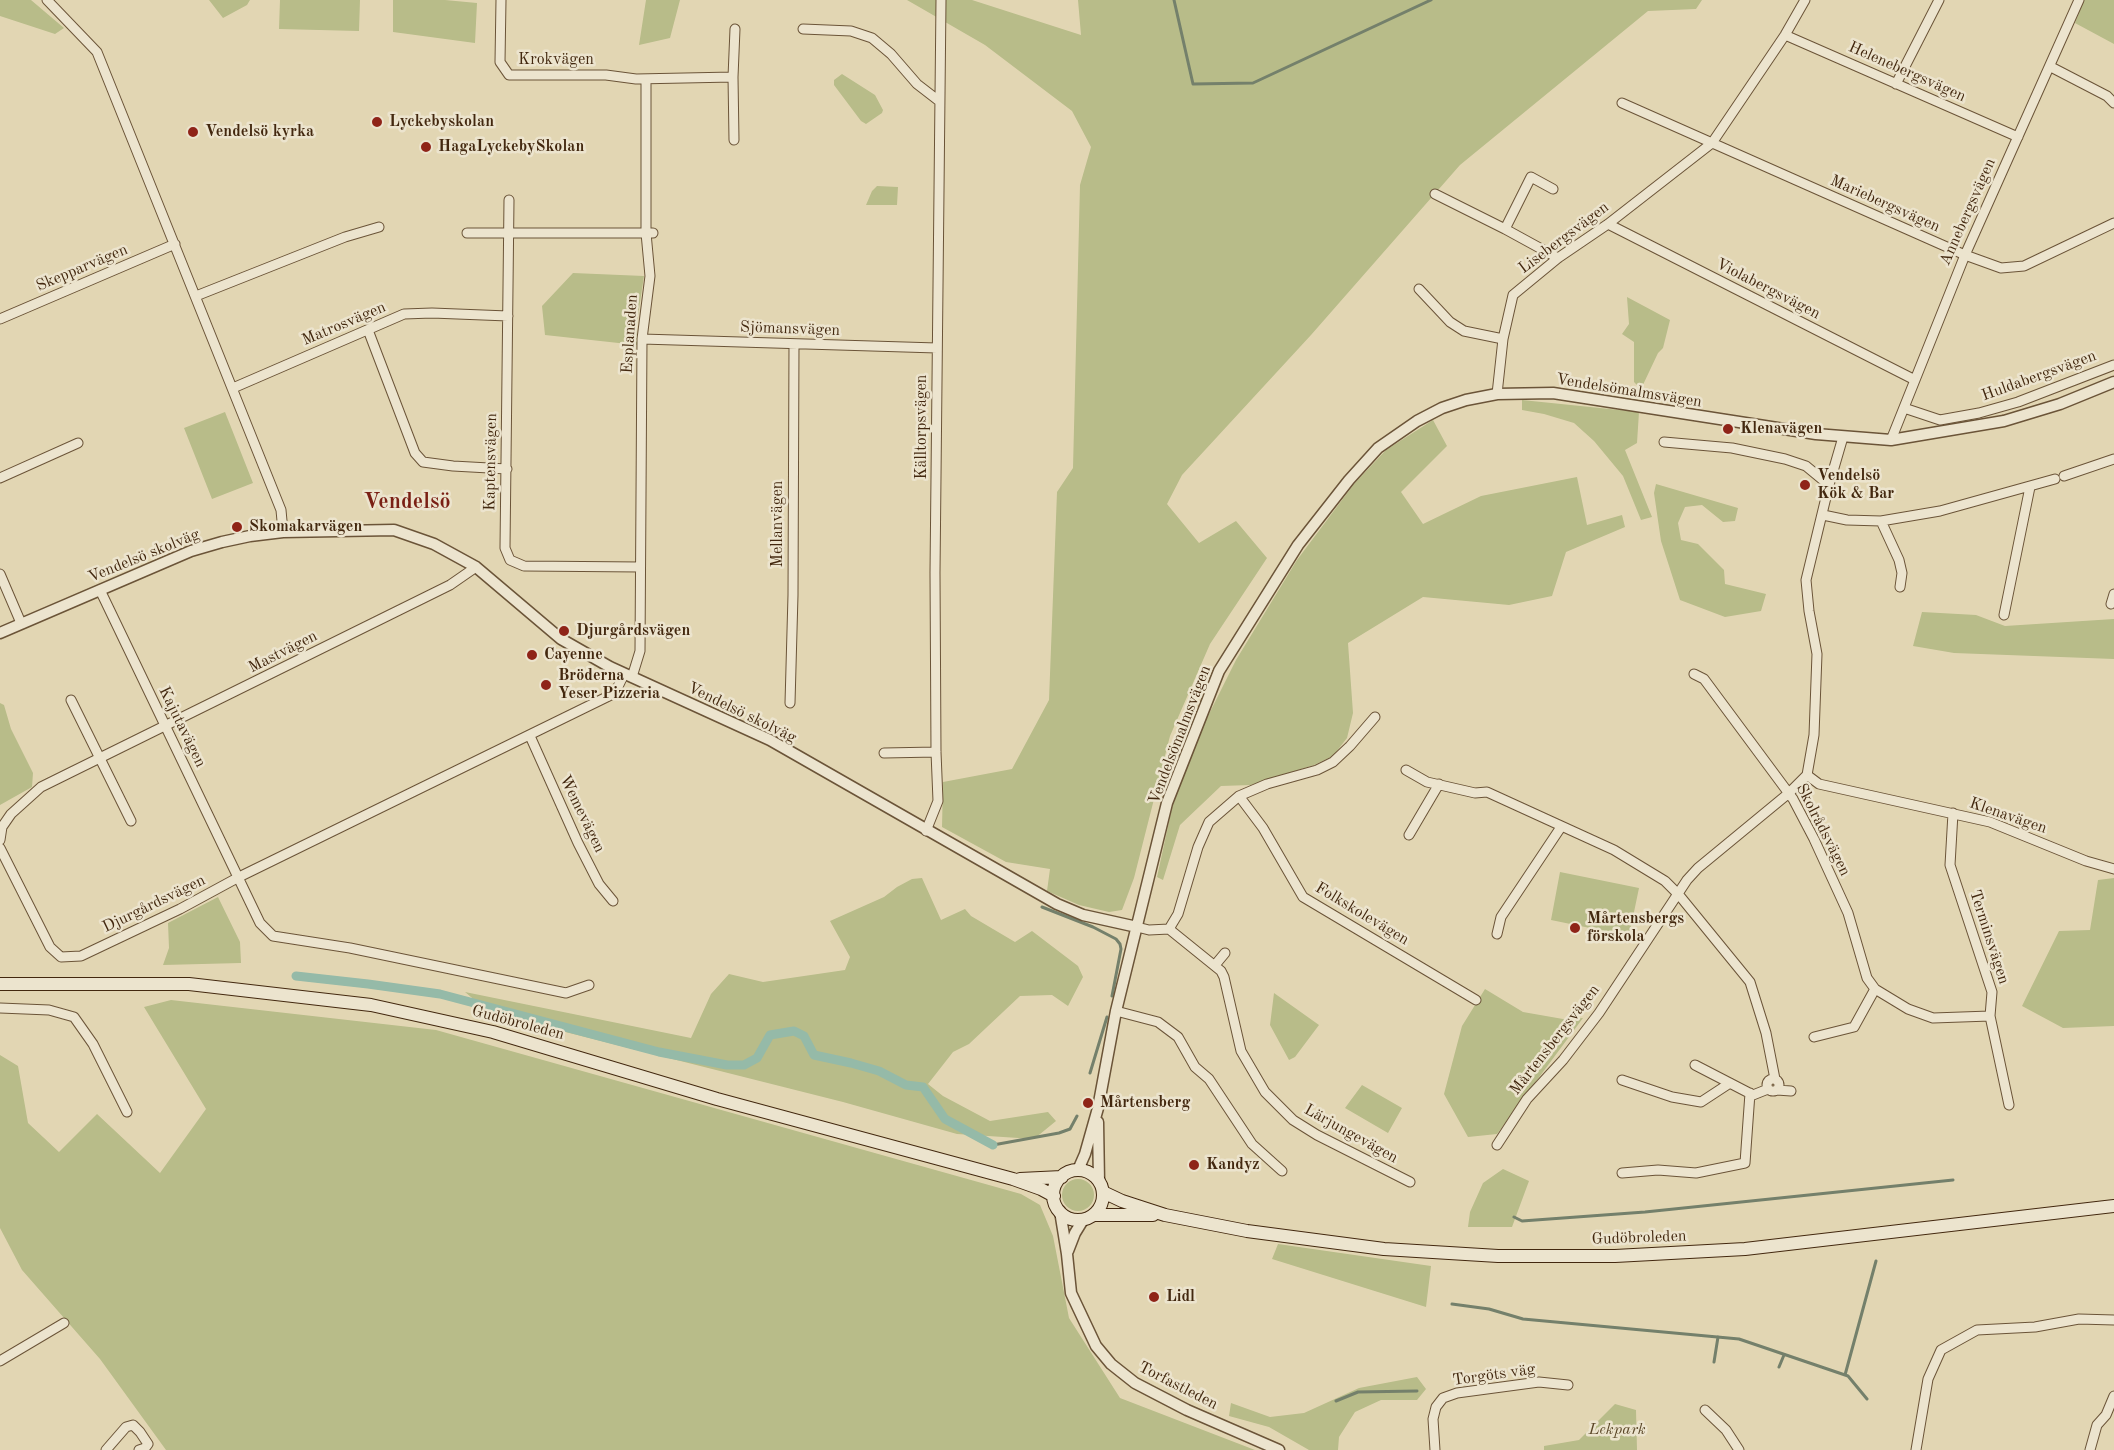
<!DOCTYPE html>
<html>
<head>
<meta charset="utf-8">
<style>
	body { margin:0 }
	canvas { display:block; background:#e2d6b3 }
</style>
</head>
<body>
<canvas width="2114" height="1450"></canvas>
<script>
const ctx = document.querySelector('canvas').getContext('2d');
ctx.lineJoin = 'round';
function paint(path, color) { ctx.fillStyle = color; ctx.fill(path, 'evenodd'); }
const toPath = rows => new Path2D(rows.map(r => 'M' + r).join(''));
function strokePath(path, color, width, dash) { ctx.strokeStyle = color; ctx.lineWidth = width; ctx.lineCap = dash ? 'butt' : 'round'; ctx.setLineDash(dash || []); ctx.stroke(path); }
function write(font, color, halo, rows, align = 'center') {
  ctx.font = font + ' "Old Standard TT",serif'; ctx.lineWidth = 5; ctx.setLineDash([]); ctx.textBaseline = 'middle'; ctx.strokeStyle = halo; ctx.fillStyle = color; for (const [text, x, y, turn = 0] of rows) {
    ctx.save(); ctx.translate(x, y); ctx.rotate((+turn || 0) * Math.PI / 180); ctx.textAlign = isNaN(turn) ? turn : align; if (halo) ctx.strokeText(text, 0, 0); ctx.fillText(text, 0, 0); ctx.restore();
  }
}
paint(toPath([
	[0,0,31,0,64,28,55,34,0,16],
	[209,0,250,0,247,5,223,18],
	[280,0,360,0,359,31,279,29],
	[393,0,445,0,477,3,475,43,393,32],
	[646,0,680,0,670,38,639,45],
	[907,0,972,0,1081,35,1078,0,1702,0,1696,9,1648,11,1460,165,1311,335,1182,475,1167,504,1199,543,1236,521,1267,558,1210,644,1170,736,1134,878,1122,910,1109,912,1079,905,1047,891,1050,869,1006,862,942,827,943,782,1012,769,1049,700,1057,492,1073,468,1080,185,1091,147,1072,111,985,45],
	[2084,0,2114,0,2114,44,2075,23],
	[842,74,875,95,883,110,882,113,866,124,861,121,834,85,834,80],
	[877,186,898,187,897,205,866,205,872,191],
	[573,273,644,276,637,322,637,345,545,335,542,306],
	[1627,297,1670,320,1663,348,1658,353,1641,389,1634,382,1634,342,1622,334,1629,324],
	[1522,400,1639,412,1637,443,1625,450,1652,517,1641,520,1623,476,1594,441,1574,423,1544,414,1522,410],
	[225,412,253,483,212,499,184,428],
	[1433,420,1447,446,1401,492,1423,524,1481,496,1577,477,1587,525,1622,515,1625,527,1566,552,1552,596,1509,605,1423,597,1348,643,1353,713,1347,738,1333,756,1314,765,1251,785,1221,786,1180,825,1163,880,1157,877,1172,808,1196,740,1236,660,1297,560,1354,484,1386,450],
	[1656,484,1738,508,1735,521,1723,522,1702,505,1685,507,1678,523,1681,540,1698,544,1724,570,1725,584,1766,594,1761,611,1725,617,1680,600,1661,541,1654,493],
	[1922,612,1976,615,2005,626,2114,619,2114,659,1954,653,1913,646],
	[0,703,4,705,11,729,33,773,32,787,0,805],
	[1560,872,1639,888,1629,936,1551,920],
	[922,878,941,920,965,909,971,916,1015,942,1032,931,1078,966,1083,977,1068,1006,1052,995,1020,996,969,1044,953,1052,928,1084,943,1096,990,1121,1048,1112,1056,1121,1034,1139,957,1134,843,1102,490,1013,465,992,691,1038,711,994,729,974,763,982,845,970,850,957,830,921,884,897,897,887,912,879],
	[2114,878,2114,1026,2063,1028,2022,1006,2059,931,2090,930,2098,880],
	[218,897,240,942,241,963,163,965,169,948,168,923],
	[1485,989,1523,1012,1563,1019,1583,1018,1497,1134,1468,1137,1444,1094,1462,1026],
	[1274,993,1319,1025,1295,1057,1289,1060,1270,1025],
	[171,1000,436,1030,1021,1194,1040,1205,1053,1236,1069,1318,1120,1398,1255,1450,166,1450,100,1359,22,1270,0,1228,0,1055,18,1066,28,1123,59,1152,97,1114,160,1173,206,1109,144,1007],
	[1362,1085,1402,1108,1388,1133,1345,1108],
	[1503,1169,1529,1181,1512,1227,1468,1227,1470,1212,1483,1183],
	'1062 1195a16 16 0 1 1 32 0a16 16 0 1 1-32 0Z',
	[1278,1244,1431,1266,1426,1307,1272,1259],
	[1417,1377,1426,1389,1417,1400,1381,1400,1355,1412,1339,1437,1338,1450,1309,1450,1269,1427,1229,1416,1231,1403,1270,1417,1304,1413,1359,1388],
	[1615,1404,1636,1410,1637,1450,1544,1450,1544,1446,1579,1440]
]), '#b8bc89');
strokePath(toPath([
	[1174,0,1193,84,1253,83,1431,0],
	[1042,907,1093,927,1116,939,1120,944,1121,949,1112,996],
	[1090,1073,1107,1017],
	[993,1145,1059,1133,1070,1129,1077,1116],
	[1514,1217,1522,1221,1645,1212,1953,1180],
	[1452,1304,1489,1309,1523,1319,1739,1339,1848,1376,1867,1399],
	[1714,1362,1718,1337],
	[1779,1367,1784,1355],
	[1845,1375,1876,1261],
	[1336,1401,1358,1392,1417,1391]
]), '#74806b', 3);
strokePath(toPath([
	[296,976,368,984,440,994,659,1052,727,1065,744,1065,757,1058,770,1035,794,1031,804,1036,814,1055,851,1063,879,1071,906,1085,923,1087,945,1119,993,1145]
]), '#95baa8', 9);
const minor = toPath([
	[47,0,97,52,281,510,283,532],
	[501,0,500,62,509,75,606,75,636,79,733,77],
	[803,29,851,31,872,38,891,54,917,84,939,101],
	[1785,35,2018,137],
	[2051,67,2107,96,2114,103],
	[1896,84,1939,0],
	[1622,103,1965,255,2001,268,2024,266,2114,223],
	[734,140,733,77,735,29],
	[1435,194,1505,229,1558,258],
	[509,200,505,548,510,560,524,566,640,567],
	[1608,224,1915,380],
	[1505,229,1531,177,1553,189],
	[467,233,653,233],
	[1419,289,1450,322,1464,331,1503,339],
	[196,296,345,237,379,227],
	[0,319,175,244],
	[368,330,415,453,423,462,453,466,507,469],
	[642,339,937,348],
	[233,388,404,314,432,313,508,316],
	[1497,394,1503,339,1513,295,1558,258,1608,224,1712,143,1785,35,1805,0],
	[1904,408,1940,420,1979,413,2018,402,2114,365],
	[1843,437,1829,485,1806,580,1809,611,1817,654,1814,735,1807,775,1819,784,1990,822,2086,861,2114,869],
	[1891,440,1965,255,2079,0],
	[1664,442,1732,448,1785,459,1806,466,1829,485],
	[2064,476,2114,459],
	[0,478,78,443],
	[1823,515,1847,520,1881,521,1940,511,2055,479],
	[1881,521,1899,560,1902,573,1900,587],
	[0,574,21,623],
	[100,590,260,923,273,936,350,948,566,993,589,985],
	[2111,604,2114,594],
	[2004,615,2030,487],
	[1694,674,1704,679,1793,799,1814,839,1848,913,1867,978,1875,989,1908,1009,1933,1018,1990,1016],
	[632,677,640,651,642,339,650,276,646,233,646,79],
	[71,700,131,821],
	[790,703,793,595,794,344],
	[530,736,578,843,599,884,613,901],
	[884,753,936,752],
	[1406,770,1427,782,1475,793,1487,792,1614,850,1665,881,1679,895,1750,982,1766,1033,1775,1079],
	[1239,796,1263,828,1303,897,1476,1000],
	[1953,813,1950,865,1992,992,1990,1016,2009,1105],
	[926,831,938,801,936,752,935,573,941,0],
	[1409,835,1439,784],
	[0,840,2,827,11,814,41,787,450,585,476,567],
	[0,848,50,947,61,957,81,956,180,909,239,877,615,693,624,674],
	[1137,927,1149,930,1169,929,1221,971,1224,977,1241,1051,1265,1092,1293,1120,1317,1135,1410,1182],
	[1169,929,1178,914,1198,847,1209,822,1239,796,1267,784,1317,770,1333,762,1350,746,1375,717],
	[1497,934,1501,917,1561,827],
	[1215,965,1225,953],
	[0,1008,49,1010,74,1017,93,1044,127,1112],
	[1116,1011,1158,1022,1178,1037,1195,1067,1209,1079,1252,1144,1282,1171],
	[1814,1037,1854,1027,1875,989],
	[1695,1065,1753,1095,1768,1089],
	'1767 1085a6 6 0 1 1 12 0a6 6 0 1 1-12 0Z',
	[1622,1080,1672,1097,1701,1102,1730,1083],
	[1777,1090,1791,1091],
	[1497,1145,1527,1099,1563,1060,1599,1013,1687,880,1698,868,1789,793,1807,775],
	[1622,1173,1658,1170,1696,1173,1745,1163,1750,1093],
	[0,1361,64,1323],
	[1705,1410,1726,1430,1739,1450],
	[106,1450,126,1427,133,1425,140,1432,148,1444,145,1448,139,1450],
	[1435,1450,1433,1419,1436,1407,1443,1398,1457,1393,1539,1382,1568,1385],
	[1916,1450,1928,1379,1941,1350,1977,1330,2035,1327,2079,1319,2114,1320],
	[2090,1450,2097,1425,2106,1415,2114,1396]
]);
const tertiary = toPath([
	[0,633,191,551,222,542,250,536,283,532,394,530,434,544,476,567,561,639,610,667,770,740,1057,904,1083,915,1137,927],
	[1098,1122,1099,1182],
	[1078,1170,1085,1154,1098,1108,1116,1011,1167,803,1219,671,1298,545,1349,480,1378,448,1417,421,1442,408,1466,400,1497,394,1553,393,1816,434,1891,440,2004,421,2060,404,2114,382],
	[1060,1211,1067,1254,1071,1293,1096,1346,1111,1364,1135,1383,1187,1410,1279,1450],
	[1068,1251,1075,1233,1083,1220]
]);
const secondary = toPath([
	[0,984,189,984,371,1005,493,1032,717,1099,1013,1179,1041,1189,1054,1196],
	'1053 1195a25 25 0 1 1 50 0a25 25 0 1 1-50 0Z',
	[1020,1179,1062,1177],
	[1103,1192,1122,1201,1165,1215,1247,1231,1384,1249,1498,1256,1615,1256,1745,1249,2114,1206],
	[1094,1215,1153,1215]
]);
strokePath(minor, '#6b5438', 11);
strokePath(tertiary, '#6b5438', 13);
strokePath(secondary, '#43280f', 14);
strokePath(minor, '#ece4ce', 9);
strokePath(tertiary, '#ece4ce', 10);
strokePath(secondary, '#ece4ce', 12);
for (const [x, y, r, color] of [
	[377,122,6,"#8f2418"],
	[193,132,6,"#8f2418"],
	[426,147,6,"#8f2418"],
	[1728,429,6,"#8f2418"],
	[1805,485,6,"#8f2418"],
	[237,527,6,"#8f2418"],
	[564,631,6,"#8f2418"],
	[532,655,6,"#8f2418"],
	[546,685,6,"#8f2418"],
	[1575,928,6,"#8f2418"],
	[1088,1103,6,"#8f2418"],
	[1194,1165,6,"#8f2418"],
	[1154,1297,6,"#8f2418"]
]) { const dot = new Path2D(); dot.arc(x, y, r, 0, 2 * Math.PI); ctx.fillStyle = color; ctx.fill(dot); strokePath(dot, '#ece4ce', 2); }
write('16px', '#43280f', '#ece4ce', [
	["Krokvägen",556,60],
	["Helenebergsvägen",1907,72,24],
	["Mariebergsvägen",1885,204,24],
	["Annebergsvägen",1968,212,-66],
	["Lisebergsvägen",1564,238,-37],
	["Skepparvägen",82,268,-23],
	["Violabergsvägen",1768,289,27],
	["Matrosvägen",344,324,-23],
	["Sjömansvägen",790,329,2],
	["Esplanaden",630,334,-86],
	["Huldabergsvägen",2039,376,-20],
	["Vendelsömalmsvägen",1629,391,9],
	["Källtorpsvägen",922,427,-90],
	["Kaptensvägen",491,462,-89],
	["Mellanvägen",778,524,-90],
	["Vendelsö skolväg",144,556,-22],
	["Mastvägen",283,652,-27],
	["Vendelsö skolväg",742,713,26],
	["Kajutavägen",182,727,64],
	["Vendelsömalmsvägen",1180,735,-69],
	["Wemevägen",582,814,64],
	["Klenavägen",2008,816,19],
	["Skolrådsvägen",1823,830,63],
	["Djurgårdsvägen",154,904,-26],
	["Folkskolevägen",1362,914,31],
	["Terminsvägen",1989,937,72],
	["Gudöbroleden",518,1023,15],
	["Mårtensbergsvägen",1555,1040,-52],
	["Lärjungevägen",1351,1134,29],
	["Gudöbroleden",1639,1238,-2],
	["Torgöts väg",1494,1375,-8],
	["Torfastleden",1178,1386,27]
]);
write('bold 16px', '#43280f', '#ece4ce', [
	["Lyckebyskolan",389,122],
	["Vendelsö kyrka",205,132],
	["HagaLyckebySkolan",438,147],
	["Klenavägen",1740,429],
	["Vendelsö",1817,476],
	["Kök & Bar",1817,494],
	["Skomakarvägen",249,527],
	["Djurgårdsvägen",576,631],
	["Cayenne",544,655],
	["Bröderna",558,676],
	["Yeser Pizzeria",558,694],
	["Mårtensbergs",1587,919],
	["förskola",1587,937],
	["Mårtensberg",1100,1103],
	["Kandyz",1206,1165],
	["Lidl",1166,1297]
], 'left');
write('italic 16px', '#5a4627', '#ece4ce', [
	["Lekpark",1617,1430]
]);
write('bold 22px', '#7a1f14', '#ece4ce', [
	["Vendelsö",407,502]
]);
</script>
</body>
</html>
